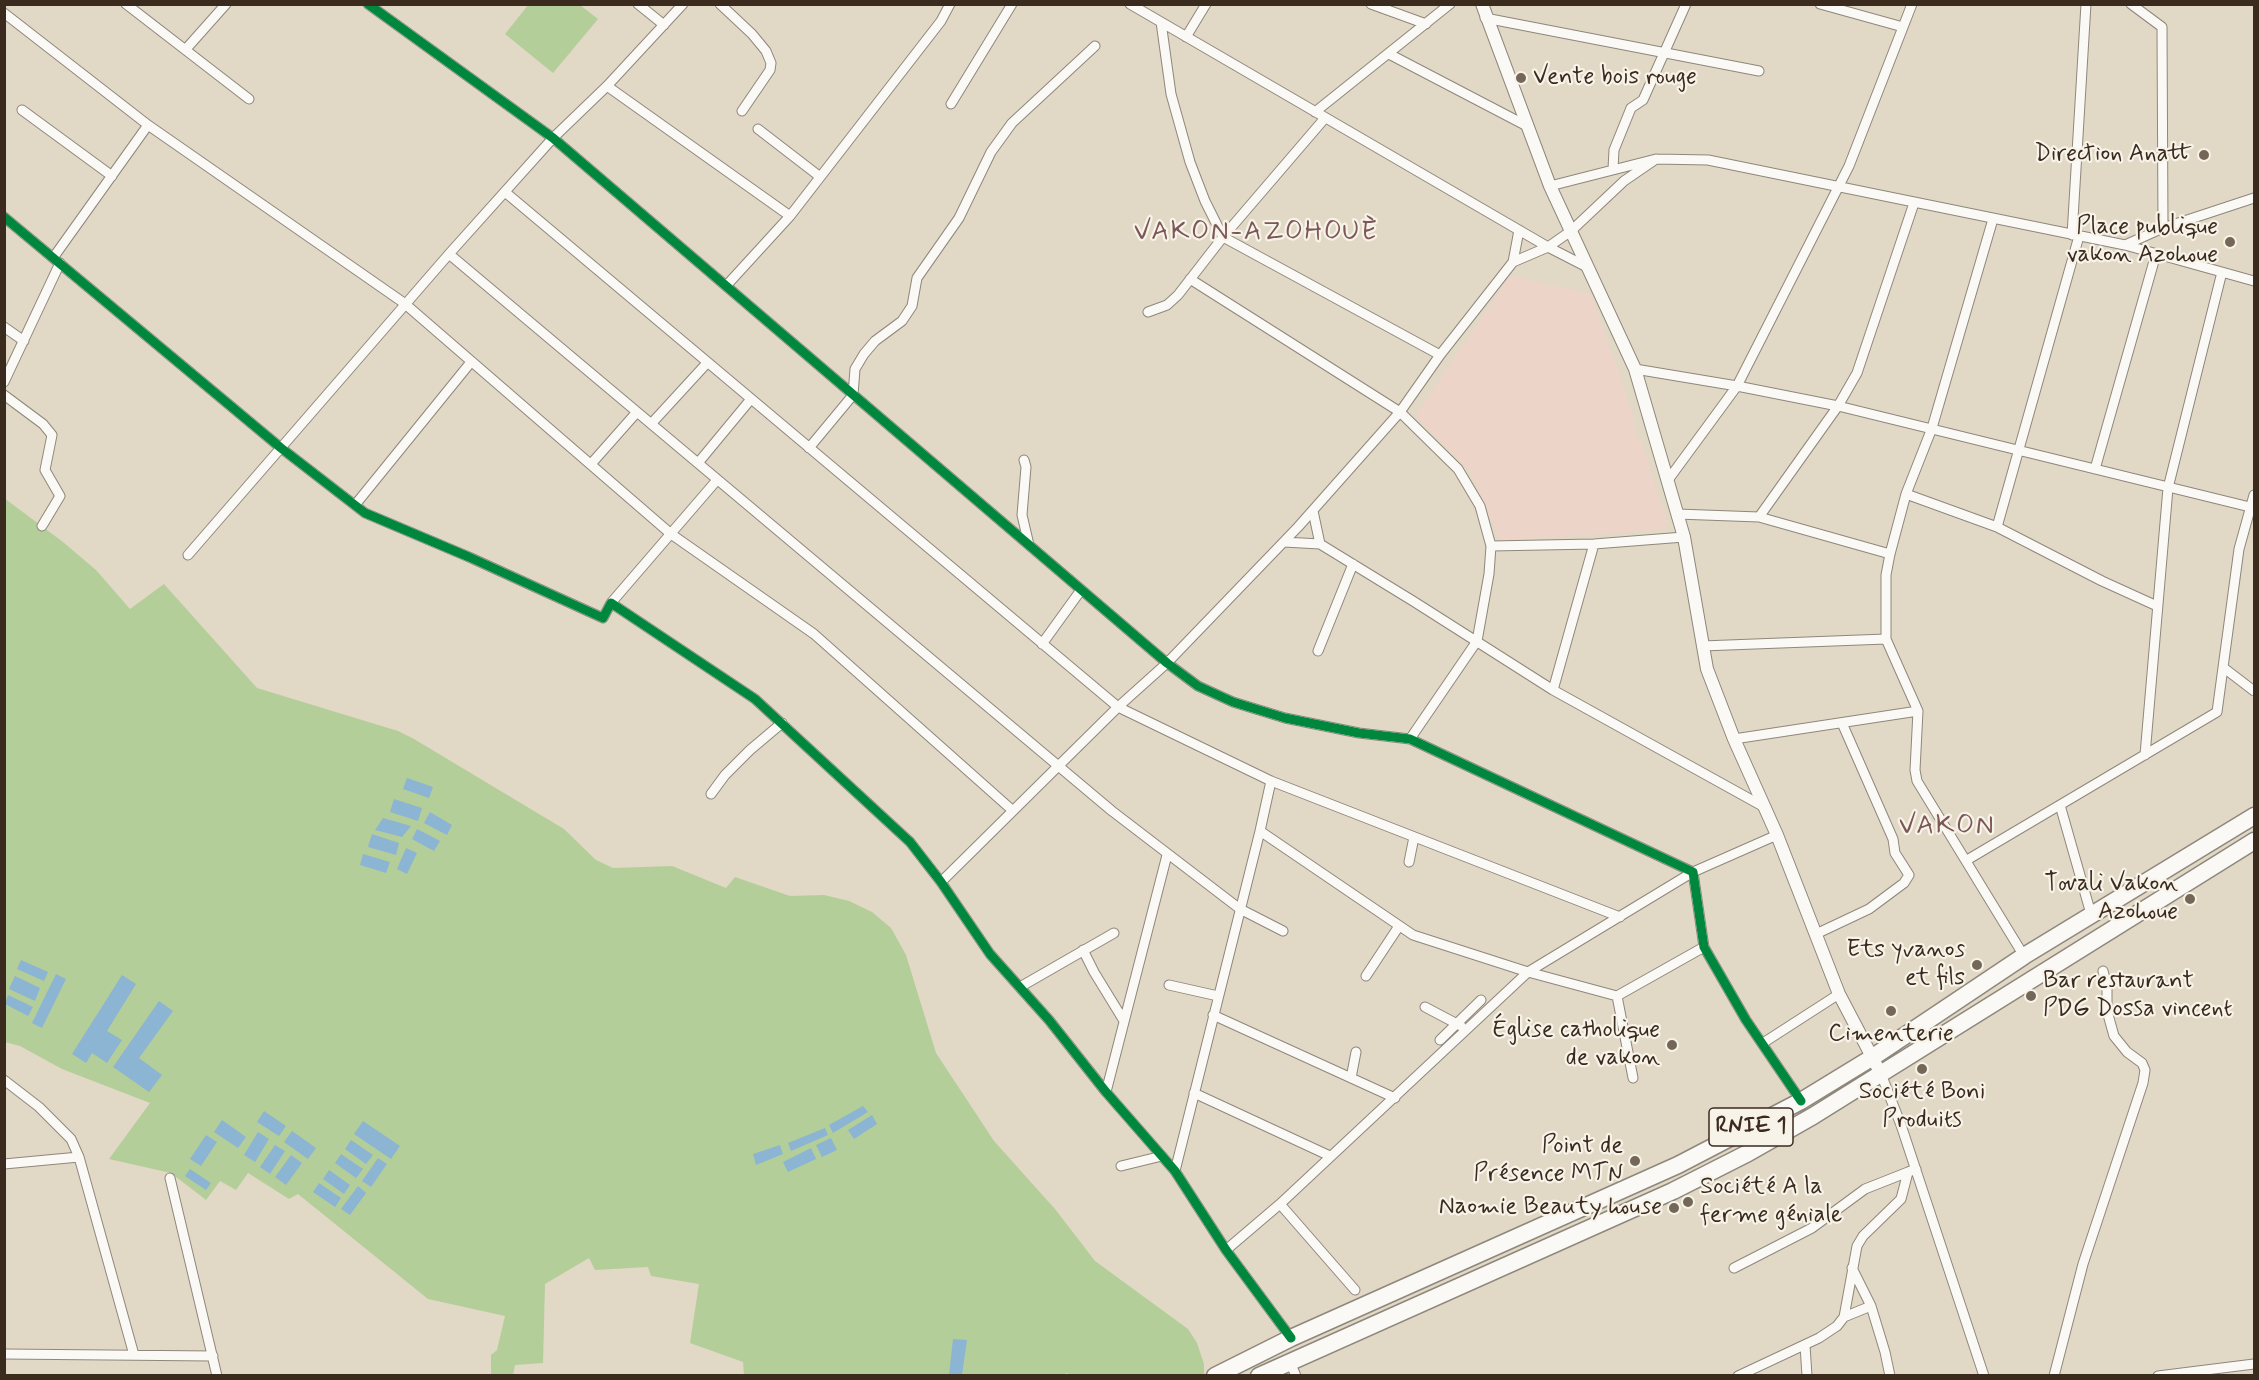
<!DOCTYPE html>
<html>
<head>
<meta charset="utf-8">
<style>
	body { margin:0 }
	#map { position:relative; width:2259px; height:1380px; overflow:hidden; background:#e1d8c5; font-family:Mynerve,sans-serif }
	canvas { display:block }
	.frame { position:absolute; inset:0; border:6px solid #3b2a1e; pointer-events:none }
</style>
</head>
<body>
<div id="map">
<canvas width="2259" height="1380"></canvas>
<div class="frame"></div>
</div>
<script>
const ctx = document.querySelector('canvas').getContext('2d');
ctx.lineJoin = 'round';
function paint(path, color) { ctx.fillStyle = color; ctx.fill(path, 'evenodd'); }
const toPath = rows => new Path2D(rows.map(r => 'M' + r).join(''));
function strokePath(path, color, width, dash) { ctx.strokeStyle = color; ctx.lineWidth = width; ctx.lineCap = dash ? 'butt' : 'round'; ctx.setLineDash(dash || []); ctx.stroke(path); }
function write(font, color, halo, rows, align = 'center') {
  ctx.font = font + ' Mynerve,sans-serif'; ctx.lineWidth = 4.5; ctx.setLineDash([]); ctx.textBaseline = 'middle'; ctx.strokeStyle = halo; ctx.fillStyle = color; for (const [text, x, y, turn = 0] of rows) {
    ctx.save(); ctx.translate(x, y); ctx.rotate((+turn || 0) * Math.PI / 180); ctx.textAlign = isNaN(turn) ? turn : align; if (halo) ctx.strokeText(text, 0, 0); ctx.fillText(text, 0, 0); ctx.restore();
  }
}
paint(toPath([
	[1510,276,1591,294,1636,424,1634,428,1635,433,1640,438,1667,521,1664,530,1500,541,1471,473,1415,416]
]), '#edd4c9');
paint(toPath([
	[529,4,580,5,598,19,553,73,505,34],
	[4,498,63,542,96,570,130,609,164,584,257,688,398,731,414,739,564,829,596,860,613,868,672,866,726,888,735,877,790,896,824,895,849,901,872,912,891,928,906,955,936,1053,994,1141,1055,1209,1095,1261,1188,1329,1197,1343,1204,1364,1204,1375,1069,1376,1068,1373,1058,1376,744,1375,743,1362,690,1343,699,1284,651,1276,648,1267,595,1270,589,1258,545,1284,543,1363,515,1365,513,1375,491,1375,491,1355,497,1350,505,1316,428,1299,298,1194,289,1199,248,1173,236,1190,220,1181,206,1200,171,1173,109,1159,150,1103,62,1069,20,1046,5,1042]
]), '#b4ce9a');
paint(toPath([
	[407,778,433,787,429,798,403,789],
	[394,799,422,808,418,821,390,812],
	[430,812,452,825,447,835,424,823],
	[383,818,411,826,402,837,375,830],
	[417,829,440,841,434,851,412,839],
	[372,834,399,843,396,855,368,847],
	[406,848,417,853,407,874,397,869],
	[363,854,390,862,386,873,360,865],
	[21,960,48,972,44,981,17,969],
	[56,974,66,979,42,1028,32,1023],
	[122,975,136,984,107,1031,122,1040,107,1063,92,1053,86,1063,72,1054],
	[15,976,40,988,35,1001,9,989],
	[8,995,33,1007,28,1016,5,1004],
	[159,1001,173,1011,139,1058,162,1075,149,1092,113,1067],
	[863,1106,868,1112,833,1133,829,1125],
	[264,1111,286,1126,279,1136,257,1122],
	[872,1115,877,1124,854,1139,848,1130],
	[222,1120,246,1137,238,1148,214,1132],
	[363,1121,400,1146,391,1159,354,1134],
	[825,1128,828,1135,791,1151,788,1143],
	[292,1131,316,1148,308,1159,284,1142],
	[258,1132,269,1139,255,1162,244,1155],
	[206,1135,217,1142,201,1166,190,1159],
	[831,1138,837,1150,822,1157,816,1145],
	[351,1140,373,1155,366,1164,345,1149],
	[275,1145,285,1151,270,1174,260,1167],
	[780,1145,783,1154,756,1165,753,1154],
	[811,1148,816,1159,788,1172,783,1162],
	[341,1154,363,1169,356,1178,335,1163],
	[291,1155,302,1163,286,1185,275,1177],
	[378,1158,387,1164,371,1187,362,1181],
	[190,1169,211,1183,206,1190,185,1176],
	[329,1170,350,1185,344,1194,323,1179],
	[319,1183,341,1198,335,1207,313,1192],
	[358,1186,366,1193,350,1215,341,1209],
	[953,1339,967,1340,962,1375,949,1375]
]), '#8cb4d3');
const street = toPath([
	[126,4,249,99],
	[368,4,553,138,1167,663,1198,686,1233,702,1285,718,1359,733,1410,739,1693,872,1704,947,1746,1020,1801,1101],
	[638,4,664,25],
	[720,4,752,34,766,51,771,63,770,70,742,111],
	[1130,4,1548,247,1587,267],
	[1371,4,1426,24],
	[1820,4,1903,27],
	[2131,4,2162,27,2163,228,2254,198],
	[4,13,148,125,404,303,671,534,814,634,1012,810],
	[1485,18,1759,71],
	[1161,22,1171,94,1190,162,1205,201,1223,237,1440,355],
	[1186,37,1206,4],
	[186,49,226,4],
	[1389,54,1527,126],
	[607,86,790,216],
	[951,104,1012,4],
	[22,110,112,176],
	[1315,112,1450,4],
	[758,129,819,176],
	[1613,169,1614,150,1631,108,1643,100,1686,4],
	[1550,186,1656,159,1708,160,2125,245,2163,228],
	[505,192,1118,707,1271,781,1620,917],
	[4,217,281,448,365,513,469,557,603,618,611,603,755,699,910,842,941,882,990,954,1049,1020,1106,1092,1175,1171,1226,1250,1291,1338],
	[1993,219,1932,428,1906,494,1890,554,1886,575,1886,639,1918,711,1915,770,1917,781,2024,956],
	[2072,235,2086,4],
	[2125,245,2254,281],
	[449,254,1112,811,1240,909,1283,931],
	[53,258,148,125],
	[1513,262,1519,230],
	[1190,279,1400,412,1458,469,1480,506,1491,546,1489,574,1477,641,1410,739],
	[726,286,790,216,941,21,950,4],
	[1148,312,1167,305,1178,295,1223,237,1325,118],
	[4,327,24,341],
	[1635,369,1737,386,1838,406,2254,508],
	[4,382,60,263],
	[4,395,43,424,52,435,45,470,60,496,42,526],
	[651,424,707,363],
	[809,448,853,395,855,369,864,354,875,341,902,321,912,306,917,278,959,218,991,152,1012,123,1095,46],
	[1024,460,1026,467,1022,515,1029,545],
	[698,463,751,399],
	[591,464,637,412],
	[2095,469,2156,254],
	[1668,480,1737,386,1849,166,1912,4],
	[1906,494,1997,527,2102,581,2157,606],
	[355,505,471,362],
	[1313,511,1320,544],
	[1677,514,1759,517,1890,554],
	[1759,517,1838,406,1857,373,1914,203],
	[1997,527,2079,236],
	[1284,542,1320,544,1413,601,1553,690,1766,808],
	[1491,546,1594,544,1684,537],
	[188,555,449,254,553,138,607,86,683,4],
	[611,603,717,480],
	[1042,644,1081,590],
	[1702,646,1886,639],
	[1318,651,1353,564],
	[2224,668,2254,691],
	[1553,690,1594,544],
	[1734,739,1918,711],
	[2145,755,2168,488,2222,272],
	[711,794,725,775,750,750,782,723],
	[2060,805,2091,914],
	[1260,831,1413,935,1528,972,1617,996,1704,947],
	[1967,860,2217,712,2239,549,2254,495],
	[1409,862,1414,837],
	[941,882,1118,707,1167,663,1298,527,1400,412,1440,355,1513,262,1548,247,1571,231,1624,181,1656,159],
	[1816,934,1869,909,1904,883,1909,875,1895,853,1893,839,1842,723],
	[1083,950,1094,972,1124,1021],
	[1366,976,1399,926],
	[1169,985,1218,996],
	[1020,987,1114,933],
	[1617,996,1633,1078],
	[1425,1007,1461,1026],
	[1213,1015,1395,1098],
	[1440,1040,1481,1000],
	[1763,1043,1839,994],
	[1881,1074,1901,1125,1984,1376],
	[1351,1078,1356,1052],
	[4,1080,39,1107,71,1139,79,1157,134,1355],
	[1106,1092,1167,855],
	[1194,1093,1330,1156],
	[4,1164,79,1157],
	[1121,1166,1162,1156],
	[1175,1171,1260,831,1271,781],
	[170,1178,217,1376],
	[1280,1204,1355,1290],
	[1226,1250,1280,1204,1528,972,1693,872,1777,835],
	[1734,1268,1812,1228,1865,1189,1908,1172],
	[1852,1268,1871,1306,1885,1352,1890,1376],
	[1844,1317,1871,1306],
	[1805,1345,1807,1376],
	[4,1354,213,1356],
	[1290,1362,1296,1376],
	[1738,1376,1819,1338,1837,1326,1844,1317,1857,1246,1863,1236,1901,1199,1908,1172,1916,1169],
	[2054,1376,2083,1264,2143,1083,2145,1070,2142,1063,2127,1052,2114,1036,2107,1011,2107,986,2103,971],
	[2158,1376,2254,1364]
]);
const secondary = toPath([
	[1482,4,1550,186,1635,369,1684,537,1707,669,1734,739,1777,835,1839,994,1881,1074]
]);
const highway = toPath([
	[1215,1376,1291,1338,1678,1165,1801,1101,1873,1057,2024,956,2254,816],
	[1259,1376,1673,1191,1748,1153,1813,1116,2254,841]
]);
strokePath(street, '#8e877c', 11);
strokePath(secondary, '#8e877c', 14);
strokePath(highway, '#8e877c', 19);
strokePath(street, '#faf9f6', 9);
strokePath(secondary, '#faf9f6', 12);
strokePath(highway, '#faf9f6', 16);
strokePath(toPath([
	[368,4,553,138,1167,663,1198,686,1233,702,1285,718,1359,733,1410,739,1693,872,1704,947,1746,1020,1801,1101],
	[4,217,281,448,365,513,469,557,603,618,611,603,755,699,910,842,941,882,990,954,1049,1020,1106,1092,1175,1171,1226,1250,1291,1338]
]), '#00873e', 9);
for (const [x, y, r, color] of [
	[1521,78,6,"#756758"],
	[2204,155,6,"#756758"],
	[2230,242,6,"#756758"],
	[2190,899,6,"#756758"],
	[1977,965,6,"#756758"],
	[2031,996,6,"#756758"],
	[1891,1011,6,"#756758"],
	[1672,1045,6,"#756758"],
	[1922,1069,6,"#756758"],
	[1635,1161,6,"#756758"],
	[1688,1202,6,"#756758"],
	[1674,1208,6,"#756758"]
]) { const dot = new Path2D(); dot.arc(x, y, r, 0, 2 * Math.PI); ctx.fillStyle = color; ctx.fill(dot); strokePath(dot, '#f7f3e8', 2); }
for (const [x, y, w] of [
	[1751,1127,84]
]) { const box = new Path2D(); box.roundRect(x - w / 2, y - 19, w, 38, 4.5); ctx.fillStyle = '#f7f3e8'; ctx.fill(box); strokePath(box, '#3b2a1e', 1.5); }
write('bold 22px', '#3b2a1e', null, [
	["RNIE 1",1751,1127]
]);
write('24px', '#3b2a1e', '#f7f3e8', [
	["Vente bois rouge",1533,78,"left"],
	["Direction Anatt",2192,155],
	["Place publique",2218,228],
	["vakon Azohoue",2218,256],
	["Tovali Vakon",2178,885],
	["Azohoue",2178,913],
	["Ets yvanos",1965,951],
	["et fils",1965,979],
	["Bar restaurant",2043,982,"left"],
	["PDG Dossa vincent",2043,1010,"left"],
	["Église catholique",1660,1031],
	["de vakon",1660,1059],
	["Cimenterie",1891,1035,"center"],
	["Société Boni",1922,1093,"center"],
	["Produits",1922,1121,"center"],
	["Point de",1623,1147],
	["Présence MTN",1623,1175],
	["Société A la",1700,1188,"left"],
	["ferme géniale",1700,1216,"left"],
	["Naomie Beauty house",1662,1208]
], 'right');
ctx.letterSpacing = '1.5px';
write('27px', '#7c5758', '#f7f3e8', [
	["VAKON-AZOHOUÈ",1256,233],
	["VAKON",1947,827]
]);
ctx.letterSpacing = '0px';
</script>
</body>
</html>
